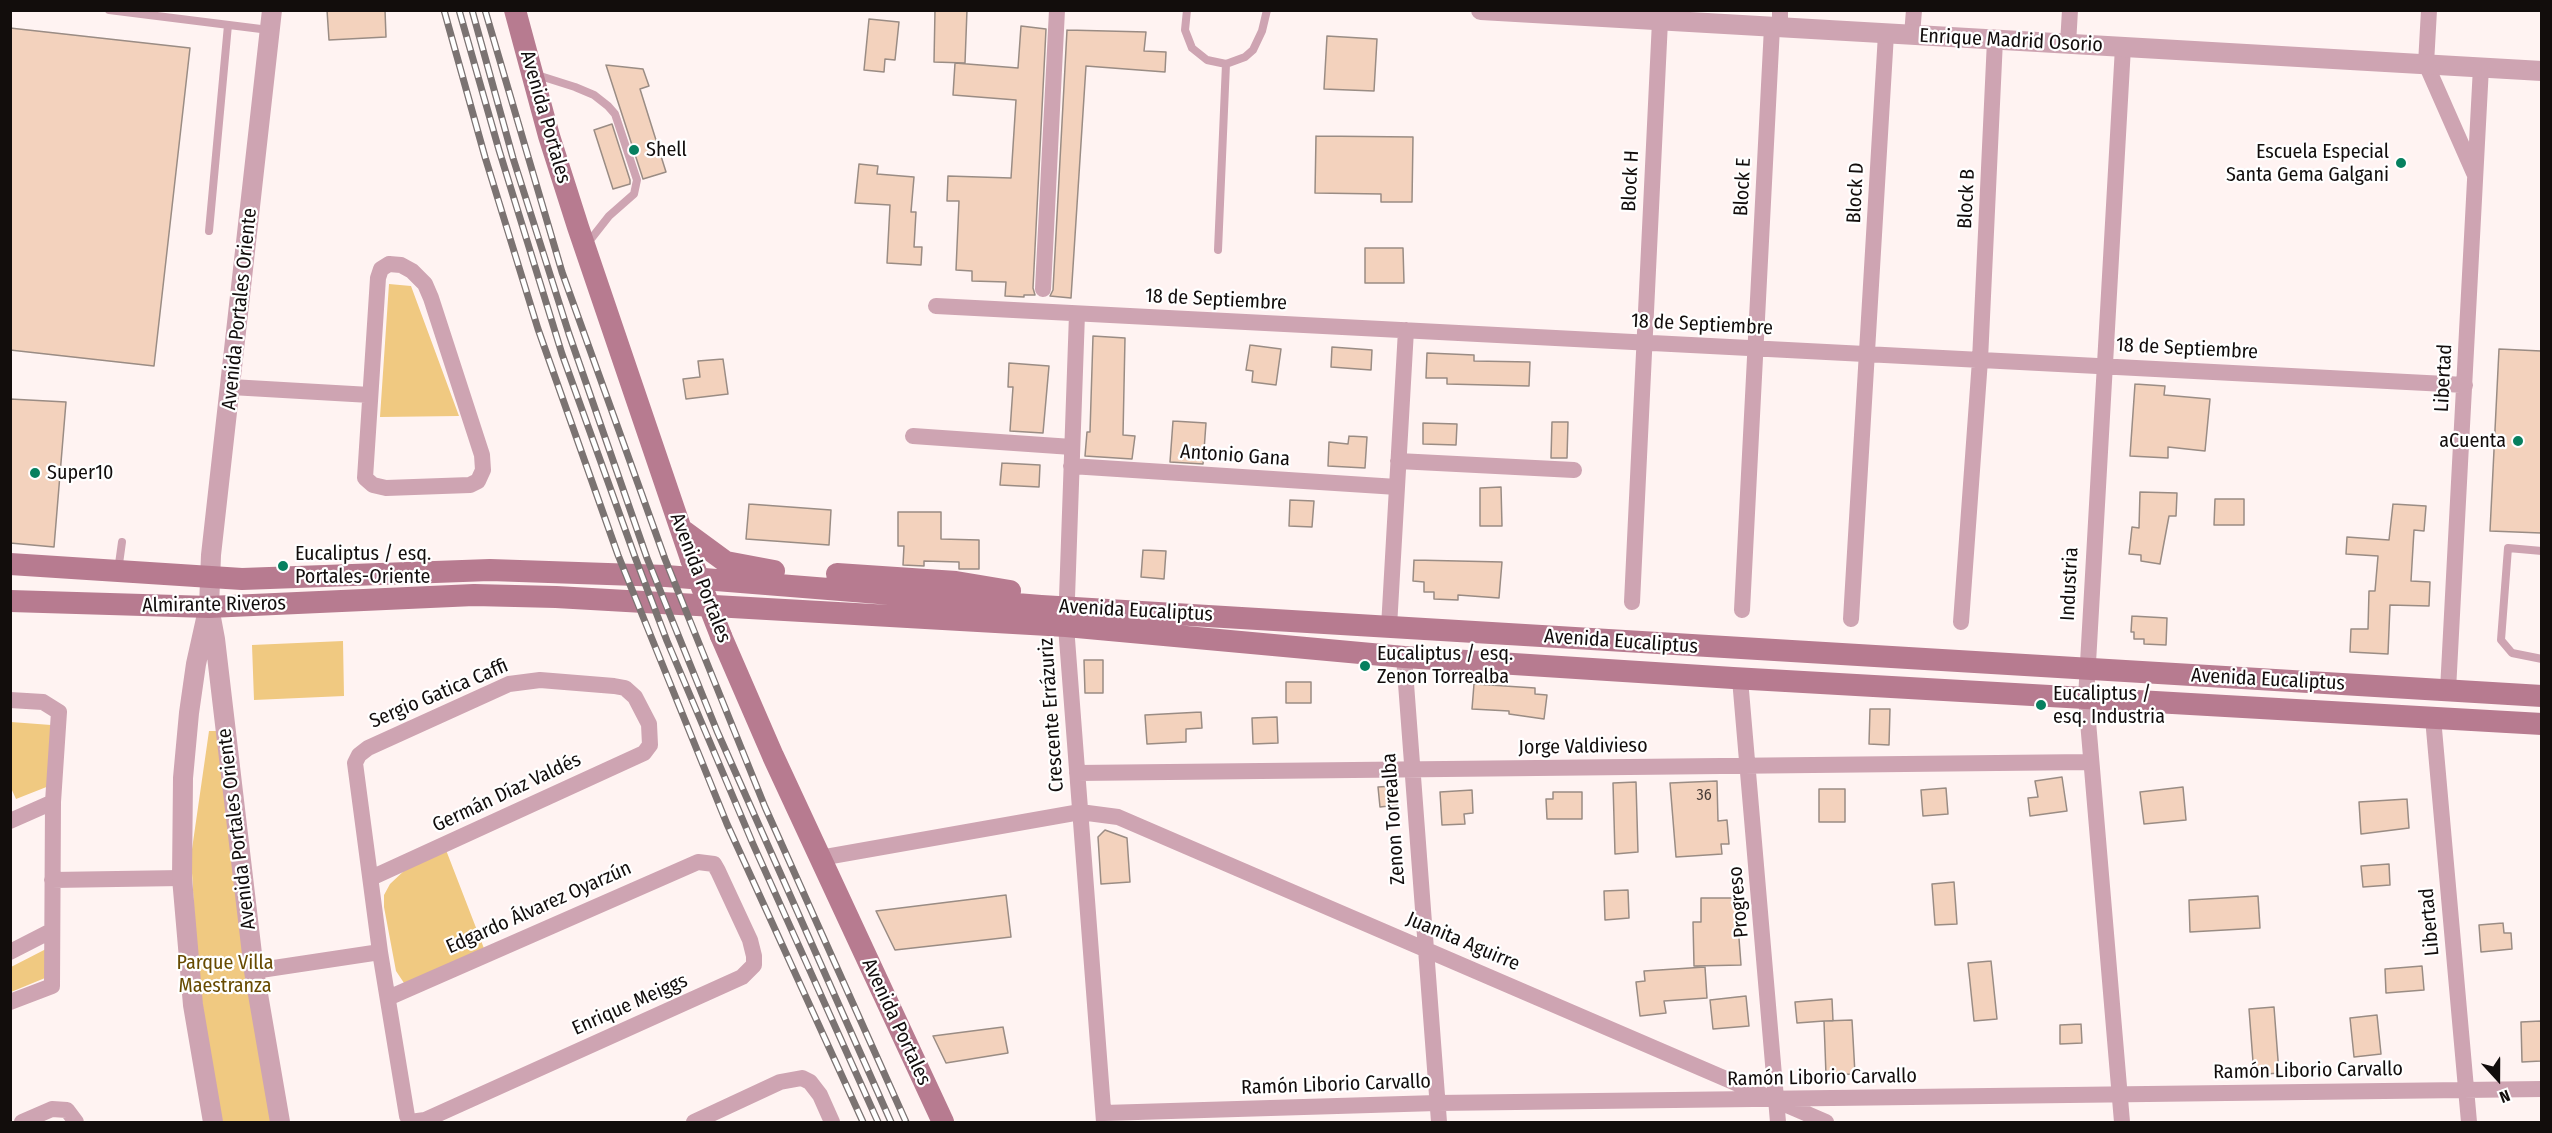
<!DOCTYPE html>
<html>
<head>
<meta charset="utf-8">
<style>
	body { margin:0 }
	#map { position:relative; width:2552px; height:1133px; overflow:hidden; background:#fff3f2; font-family:"Fira Sans Condensed",sans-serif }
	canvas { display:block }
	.frame { position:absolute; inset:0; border:12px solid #120d0c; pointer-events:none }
	.north { position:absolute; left:2468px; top:1049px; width:60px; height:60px; -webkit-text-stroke:4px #fff; paint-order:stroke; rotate:159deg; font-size:16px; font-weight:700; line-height:24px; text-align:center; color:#120d0c }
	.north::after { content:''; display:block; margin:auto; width:21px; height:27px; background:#120d0c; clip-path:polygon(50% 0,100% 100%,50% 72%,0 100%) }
</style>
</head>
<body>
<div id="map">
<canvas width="2552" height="1133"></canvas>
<div class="frame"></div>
<div class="north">N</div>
</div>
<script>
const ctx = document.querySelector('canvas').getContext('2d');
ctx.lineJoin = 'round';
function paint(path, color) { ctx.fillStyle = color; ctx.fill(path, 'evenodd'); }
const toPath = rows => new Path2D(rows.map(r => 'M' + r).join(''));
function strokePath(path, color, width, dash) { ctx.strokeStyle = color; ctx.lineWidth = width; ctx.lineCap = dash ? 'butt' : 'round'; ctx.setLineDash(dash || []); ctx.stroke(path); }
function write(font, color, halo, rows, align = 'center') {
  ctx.font = font + ' "Fira Sans Condensed",sans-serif'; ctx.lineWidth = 4.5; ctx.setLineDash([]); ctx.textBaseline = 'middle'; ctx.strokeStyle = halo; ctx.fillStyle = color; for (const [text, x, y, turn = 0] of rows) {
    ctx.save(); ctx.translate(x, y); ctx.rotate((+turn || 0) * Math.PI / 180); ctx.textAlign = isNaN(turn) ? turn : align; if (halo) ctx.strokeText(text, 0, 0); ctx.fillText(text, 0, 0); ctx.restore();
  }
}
paint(toPath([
	[389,284,411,286,459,416,380,417],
	[343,641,344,696,254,700,252,645],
	[11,722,51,725,49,786,16,799,11,788],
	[209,731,221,731,272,1122,221,1122,198,976,191,856],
	[446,850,485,951,404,983,396,971,384,907,384,895,390,884,407,868],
	[46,949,45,978,11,992,11,967]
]), '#f0c981');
const building = toPath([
	[327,10,385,10,386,37,329,40,327,10],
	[935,10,967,10,965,63,934,62,935,10],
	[869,19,899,22,895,60,885,59,884,72,864,70,869,19],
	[1021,26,1046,29,1033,288,1035,295,1024,295,1024,297,1005,296,1006,282,972,281,972,271,956,270,959,201,947,201,948,176,1011,178,1016,100,953,95,955,63,1018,68,1021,26],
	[10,28,190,48,154,366,10,350,10,28],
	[1067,30,1146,32,1144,51,1166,52,1165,72,1086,66,1071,298,1050,296,1053,290,1067,30],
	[1327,36,1377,39,1374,91,1324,89,1327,36],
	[606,65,643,69,649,86,640,89,666,172,643,179,606,65],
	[612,124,630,180,630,184,613,189,594,130,612,124],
	[1316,136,1413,137,1412,202,1381,202,1381,194,1315,193,1316,136],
	[859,164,878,166,877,174,914,177,911,212,916,212,914,247,922,247,921,265,887,263,890,205,855,203,859,164],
	[1365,248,1403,248,1404,283,1365,283,1365,248],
	[1093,336,1125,338,1123,435,1135,436,1132,459,1085,456,1087,432,1090,432,1093,336],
	[1250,345,1281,349,1276,385,1252,382,1253,371,1246,370,1250,345],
	[1332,347,1372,350,1371,370,1331,367,1332,347],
	[2499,349,2541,351,2541,533,2490,531,2499,349],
	[1427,353,1474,355,1474,361,1530,362,1529,386,1447,384,1447,378,1426,378,1427,353],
	[723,359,728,394,686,399,683,379,700,377,698,361,723,359],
	[1009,363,1049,366,1043,433,1010,431,1013,387,1008,387,1009,363],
	[2135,384,2165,386,2164,395,2210,399,2205,451,2168,447,2168,458,2130,456,2135,384],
	[10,399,66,402,54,547,10,543,10,399],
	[1173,421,1206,423,1203,464,1170,462,1173,421],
	[1552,422,1568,422,1567,458,1551,458,1552,422],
	[1423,423,1457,424,1456,445,1423,444,1423,423],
	[1349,436,1367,437,1365,468,1328,466,1329,442,1348,444,1349,436],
	[1002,463,1040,465,1039,487,1000,485,1002,463],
	[1501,487,1502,526,1480,526,1480,488,1501,487],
	[2140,492,2177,493,2176,516,2169,516,2160,564,2141,561,2141,555,2129,554,2132,527,2139,528,2140,492],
	[2215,499,2244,499,2244,525,2214,525,2215,499],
	[1290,500,1314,501,1312,527,1289,526,1290,500],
	[749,504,831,510,829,545,746,539,749,504],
	[2393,504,2426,506,2424,531,2414,530,2411,581,2430,582,2429,606,2390,605,2388,654,2350,652,2351,629,2368,629,2369,591,2375,591,2378,556,2346,554,2347,537,2389,540,2393,504],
	[898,512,941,512,941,539,979,540,979,569,959,569,959,562,924,561,924,566,903,565,904,546,898,546,898,512],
	[1143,550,1166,551,1164,579,1141,577,1143,550],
	[1414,560,1502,562,1499,598,1458,595,1458,600,1434,599,1434,592,1424,592,1424,582,1413,581,1414,560],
	[2132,616,2167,618,2166,645,2144,644,2144,639,2134,639,2134,632,2131,632,2132,616],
	[1084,660,1103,660,1103,693,1085,693,1084,660],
	[1286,682,1311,682,1311,703,1286,703,1286,682],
	[1474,684,1535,688,1535,694,1547,695,1544,719,1509,714,1509,711,1472,709,1474,684],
	[1870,709,1890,709,1889,745,1869,744,1870,709],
	[1201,712,1202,728,1186,729,1186,742,1147,744,1145,715,1201,712],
	[1277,717,1278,743,1253,744,1252,718,1277,717],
	[2062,777,2067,811,2030,816,2028,798,2038,797,2035,781,2062,777],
	[1717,781,1718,821,1727,820,1729,844,1721,844,1722,854,1676,857,1670,783,1717,781],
	[1636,782,1638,852,1615,854,1613,783,1636,782],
	[1394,786,1397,805,1380,807,1378,787,1394,786],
	[2183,787,2186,820,2144,824,2140,792,2183,787],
	[1946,788,1948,814,1923,816,1921,790,1946,788],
	[1819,789,1845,789,1845,822,1819,822,1819,789],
	[1472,790,1473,813,1464,814,1465,824,1442,825,1440,792,1472,790],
	[1553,792,1582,792,1582,819,1547,819,1546,799,1553,799,1553,792],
	[2407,799,2409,828,2361,834,2359,802,2407,799],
	[1105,830,1127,838,1130,882,1101,884,1098,837,1105,830],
	[2389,864,2390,885,2363,887,2361,866,2389,864],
	[1954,882,1957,924,1935,925,1932,884,1954,882],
	[1628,890,1629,918,1605,920,1604,891,1628,890],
	[1006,895,1011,937,895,950,876,911,1006,895],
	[2258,896,2260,928,2190,932,2189,900,2258,896],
	[1701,898,1736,898,1741,965,1694,966,1693,922,1701,922,1701,898],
	[2503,923,2504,933,2511,933,2512,949,2481,952,2479,925,2503,923],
	[1991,961,1997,1019,1974,1021,1968,963,1991,961],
	[2422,966,2424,990,2386,993,2385,969,2422,966],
	[1705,967,1707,998,1664,1001,1666,1013,1640,1016,1636,982,1645,981,1644,971,1705,967],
	[1746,996,1749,1026,1713,1029,1710,1000,1746,996],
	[1832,999,1833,1021,1824,1021,1852,1020,1855,1074,1826,1075,1824,1021,1797,1023,1795,1002,1832,999],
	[2274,1007,2279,1073,2254,1075,2249,1009,2274,1007],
	[2377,1015,2381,1054,2354,1057,2350,1018,2377,1015],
	[2541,1021,2541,1061,2522,1062,2521,1022,2541,1021],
	[2081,1024,2082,1043,2060,1044,2060,1025,2081,1024],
	[1003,1027,1008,1053,946,1063,933,1036,1003,1027]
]);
paint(building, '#f3d2bd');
strokePath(building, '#9a8c84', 1.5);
strokePath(toPath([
	[109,10,269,30],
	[1187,10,1185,30,1192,48,1207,60,1226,64,1245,57,1253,50,1262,31,1267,10],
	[534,74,575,87,594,95,608,106,615,114,637,180,634,194,609,216,587,244],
	[209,231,228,25],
	[1218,250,1226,64],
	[2542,551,2508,548,2501,640,2512,653,2542,659],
	[118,571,122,542]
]), '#cea4b2', 8);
strokePath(toPath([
	[2429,10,2426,64,2474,173],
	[1780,28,1780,10],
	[1912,35,1914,10],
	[2068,44,2070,10],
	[389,264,401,265,412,271,425,284,431,298,482,455,483,470,478,481,470,485,386,488,373,485,365,478,378,278,381,269,389,264],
	[1043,289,1057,10],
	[936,306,2465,385],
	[1077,314,1066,626,1104,1122],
	[231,387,370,395],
	[913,436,1072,447],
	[1398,461,1574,470],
	[1071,466,1397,487],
	[1632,602,1660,21],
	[1742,610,1772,27],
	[1851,619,1886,34],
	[1961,622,1980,360,1995,40],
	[1389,627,1406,330],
	[1404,657,1439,1122],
	[1740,679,1778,1122],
	[2448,690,2481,67],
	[10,700,43,702,59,712,53,802,52,986,10,1002],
	[2433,718,2469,1122],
	[1077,773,2089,762],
	[10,821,53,802],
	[820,858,1080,812,1118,817,1826,1122],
	[371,878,644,753,650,745,649,724,635,697,625,688,614,686,540,680,509,684,368,748,359,755,355,763,380,952,407,1116,410,1122,425,1120,742,977,754,965,754,956,750,940,718,871,714,864,698,862,388,998],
	[52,880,182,878],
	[10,952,51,931],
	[254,971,380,952],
	[1104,1113,1437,1103,2542,1089],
	[22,1122,52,1109,67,1110,76,1122],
	[694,1122,780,1082,802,1078,810,1082,820,1095,832,1122],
	[2122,1122,2086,698,2123,47]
]), '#cea4b2', 16);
strokePath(toPath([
	[272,10,211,555,209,607,215,639,254,971,280,1122],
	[1481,10,2542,71],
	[208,610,196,664,189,713,183,778,182,878,193,1005,213,1122]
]), '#cea4b2', 20);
strokePath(toPath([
	[515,10,549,136,578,227,691,559],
	[681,529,726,562,774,571],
	[10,564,242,579,490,570,666,576,1041,606,2542,696],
	[837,574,956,582,1010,591],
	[10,601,209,607,474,595,556,597,1066,626,1404,657,1733,678,2542,724],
	[721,636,773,756,943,1122]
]), '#b77b90', 22);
const rail = toPath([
	[444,10,485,157,538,329,618,555,727,824,863,1122],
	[459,10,499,150,562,354,635,557,667,641,753,844,878,1122],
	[472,10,513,158,569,334,647,558,717,731,891,1122],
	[485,10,562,272,665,559,765,807,906,1122]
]);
strokePath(rail, '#7b7372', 7);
strokePath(rail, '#fff', 4.5, [14]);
strokePath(toPath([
	[691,559,721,636]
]), '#b77b90', 22);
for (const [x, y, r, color] of [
	[634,150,6,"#07805f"],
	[2401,163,6,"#07805f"],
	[2518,441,6,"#07805f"],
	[35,473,6,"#07805f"],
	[283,566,6,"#07805f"],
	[1365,666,6,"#07805f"],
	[2041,705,6,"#07805f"]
]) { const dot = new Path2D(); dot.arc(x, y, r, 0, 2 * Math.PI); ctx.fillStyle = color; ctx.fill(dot); strokePath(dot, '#fff', 2); }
write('16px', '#4a3e38', null, [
	["36",1704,796]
]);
write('20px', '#120d0c', '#fff', [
	["Enrique Madrid Osorio",2011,41,3],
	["Avenida Portales",545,117,74],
	["Block H",1631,181,-87],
	["Block E",1743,187,-87],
	["Block D",1856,193,-87],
	["Block B",1967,199,-87],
	["18 de Septiembre",1216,300,3],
	["Avenida Portales Oriente",240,309,-84],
	["18 de Septiembre",1702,325,3],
	["18 de Septiembre",2187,349,3],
	["Libertad",2444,378,-87],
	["Antonio Gana",1235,456,4],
	["Avenida Portales",700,578,69],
	["Industria",2070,584,-87],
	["Almirante Riveros",214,605,-1],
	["Avenida Eucaliptus",1136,611,3],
	["Avenida Eucaliptus",1621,642,4],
	["Avenida Eucaliptus",2268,680,3],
	["Sergio Gatica Caffi",439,694,-23],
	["Crescente Errázuriz",1052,715,-94],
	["Jorge Valdivieso",1583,747,-1],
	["Germán Díaz Valdés",507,793,-25],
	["Zenon Torrealba",1394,819,-94],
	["Avenida Portales Oriente",237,829,-97],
	["Progreso",1739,902,-95],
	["Edgardo Álvarez Oyarzún",539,908,-24],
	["Libertad",2430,922,-95],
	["Juanita Aguirre",1463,942,23],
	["Enrique Meiggs",630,1005,-24],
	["Avenida Portales",896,1022,65],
	["Ramón Liborio Carvallo",2308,1071,-1],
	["Ramón Liborio Carvallo",1822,1078,-1],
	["Ramón Liborio Carvallo",1336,1085,-2]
]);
write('20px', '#120d0c', '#fff', [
	["Shell",646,150],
	["Escuela Especial",2389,152,"right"],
	["Santa Gema Galgani",2389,175,"right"],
	["aCuenta",2506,441,"right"],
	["Super10",47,473],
	["Eucaliptus / esq.",295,554],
	["Portales-Oriente",295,577],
	["Eucaliptus / esq.",1377,654],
	["Zenon Torrealba",1377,677],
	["Eucaliptus /",2053,694],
	["esq. Industria",2053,717]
], 'left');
write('20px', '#674a01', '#fff', [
	["Parque Villa",225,963],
	["Maestranza",225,986]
]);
</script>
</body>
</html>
